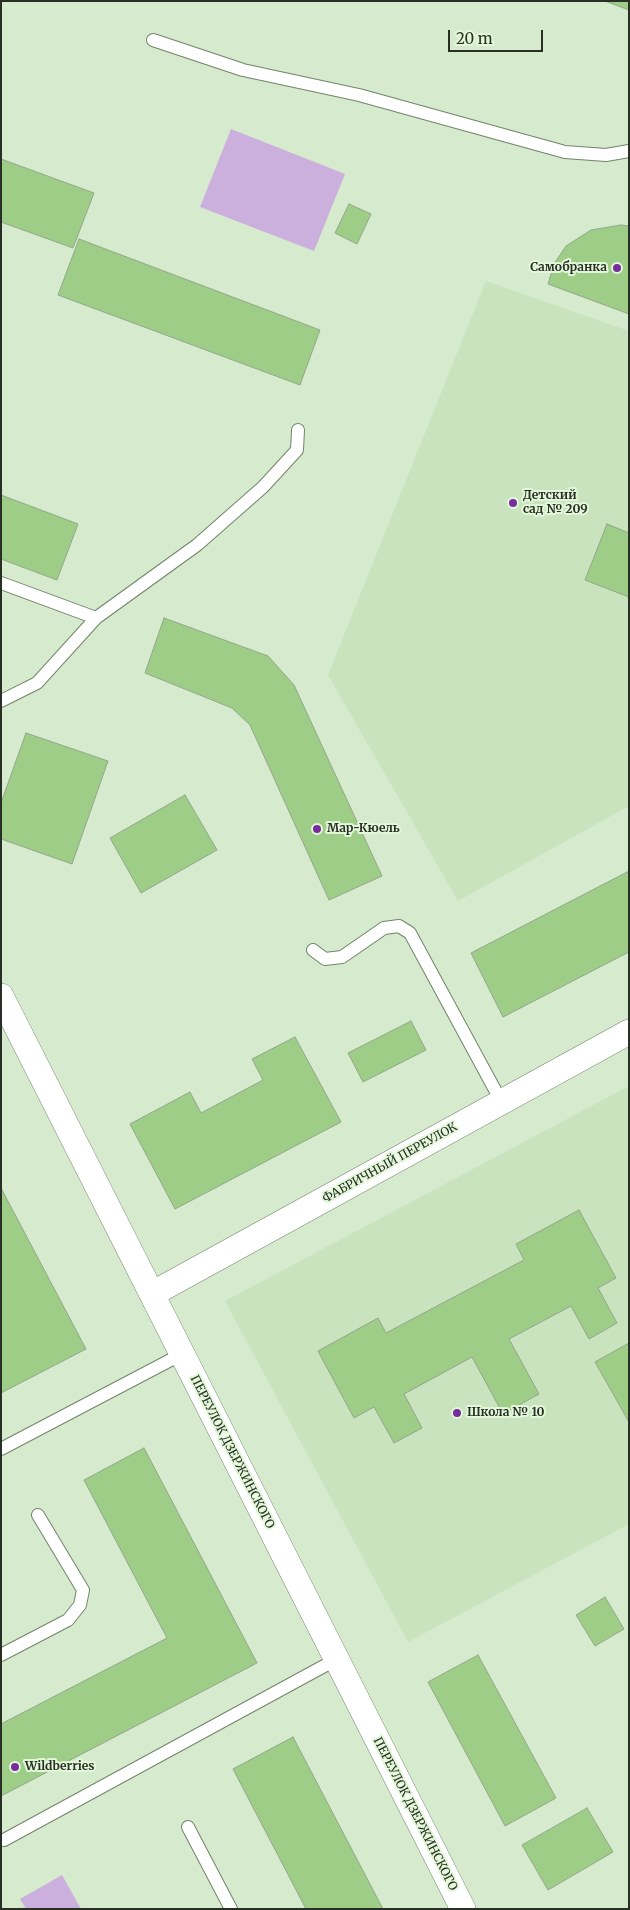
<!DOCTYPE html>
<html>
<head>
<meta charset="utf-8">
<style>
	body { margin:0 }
	#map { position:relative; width:630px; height:1910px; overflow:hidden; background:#d6eacd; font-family:Merriweather,serif }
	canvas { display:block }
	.frame { position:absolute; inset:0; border:2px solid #282f24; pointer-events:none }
	.scale { position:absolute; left:448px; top:30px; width:95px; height:22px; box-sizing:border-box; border:2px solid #282f24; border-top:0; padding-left:6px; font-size:15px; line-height:18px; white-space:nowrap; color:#282f24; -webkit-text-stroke:4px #e3f8da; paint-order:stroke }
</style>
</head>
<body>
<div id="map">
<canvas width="630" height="1910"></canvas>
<div class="frame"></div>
<div class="scale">20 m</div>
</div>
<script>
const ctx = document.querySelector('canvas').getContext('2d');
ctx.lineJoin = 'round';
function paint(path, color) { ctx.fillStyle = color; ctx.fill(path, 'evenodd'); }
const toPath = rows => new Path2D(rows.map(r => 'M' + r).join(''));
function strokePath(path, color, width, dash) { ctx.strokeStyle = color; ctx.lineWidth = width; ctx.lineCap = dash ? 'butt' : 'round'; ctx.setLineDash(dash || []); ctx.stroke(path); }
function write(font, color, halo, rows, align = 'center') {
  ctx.font = font + ' Merriweather,serif'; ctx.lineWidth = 4; ctx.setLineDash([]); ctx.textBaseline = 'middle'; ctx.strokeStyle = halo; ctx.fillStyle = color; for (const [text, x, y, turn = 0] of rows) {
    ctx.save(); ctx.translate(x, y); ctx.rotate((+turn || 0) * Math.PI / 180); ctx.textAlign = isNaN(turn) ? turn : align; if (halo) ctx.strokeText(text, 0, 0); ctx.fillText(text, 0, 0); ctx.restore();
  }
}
paint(toPath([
	[486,281,629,331,629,806,458,901,328,675],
	[629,1086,629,1524,408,1642,225,1301]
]), '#cae3bf');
paint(toPath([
	[231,129,345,174,314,251,200,207],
	[62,1875,81,1909,26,1909,20,1899]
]), '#cbb0de');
const building = toPath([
	[605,1,629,1,629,10,605,1],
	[1,159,94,193,73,248,1,222,1,159],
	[349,204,371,214,357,244,335,233,349,204],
	[621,225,629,226,629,314,548,284,554,264,566,246,591,230,621,225],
	[79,239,320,330,300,385,58,295,79,239],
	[1,495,78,524,57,580,1,559,1,495],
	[607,524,629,533,629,597,585,580,607,524],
	[164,618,268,656,294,685,382,876,329,900,250,725,232,708,145,673,164,618],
	[26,733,108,761,72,864,1,839,1,803,26,733],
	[185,795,217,850,141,893,110,838,185,795],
	[629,871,629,952,503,1017,471,953,629,871],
	[411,1021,426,1050,363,1082,348,1053,411,1021],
	[295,1037,341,1122,175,1209,130,1124,190,1092,201,1113,263,1080,252,1059,295,1037],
	[1,1188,86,1349,1,1393,1,1188],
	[579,1210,616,1278,598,1288,617,1323,589,1339,571,1306,509,1339,539,1394,503,1414,472,1357,404,1394,422,1428,394,1443,374,1407,354,1418,318,1351,378,1318,386,1333,524,1260,516,1244,579,1210],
	[629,1343,629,1422,595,1362,629,1343],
	[144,1448,257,1663,1,1796,1,1724,167,1638,84,1480,144,1448],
	[605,1597,624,1629,595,1646,576,1615,605,1597],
	[478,1655,556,1798,505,1826,428,1682,478,1655],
	[293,1737,383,1909,306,1909,233,1769,293,1737],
	[587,1808,613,1852,548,1890,522,1845,587,1808]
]);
paint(building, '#9ecd87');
strokePath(building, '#93a68b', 1);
const service = toPath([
	[153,40,243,70,359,95,565,152,606,155,629,151],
	[1,583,96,618],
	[1,701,37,683,96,618,197,545,263,487,297,450,298,430],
	[313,950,325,959,342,957,384,928,399,926,410,933,501,1101],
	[1,1449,182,1354],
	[1,1655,68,1620,80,1605,83,1590,38,1515],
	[188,1827,231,1909],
	[4,1840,337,1659]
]);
const minor = toPath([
	[1,996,463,1909],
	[152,1294,629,1032]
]);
strokePath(service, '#72846a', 14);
strokePath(minor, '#72846a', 26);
strokePath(service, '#fff', 12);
strokePath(minor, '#fff', 25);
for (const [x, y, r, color] of [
	[617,268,5,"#782d9f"],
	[513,503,5,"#782d9f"],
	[317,829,5,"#782d9f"],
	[457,1413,5,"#782d9f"],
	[15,1767,5,"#782d9f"]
]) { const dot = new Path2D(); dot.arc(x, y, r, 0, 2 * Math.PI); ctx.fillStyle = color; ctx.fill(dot); strokePath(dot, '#e3f8da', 2); }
write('bold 12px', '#282f24', '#e3f8da', [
	["Самобранка",607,268,"right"],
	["Детский",523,496],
	["сад № 209",523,510],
	["Мар-Кюель",327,829],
	["Школа № 10",467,1413],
	["Wildberries",25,1767]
], 'left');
write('12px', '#282f24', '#e3f8da', [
	["ФАБРИЧНЫЙ ПЕРЕУЛОК",390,1163,-29],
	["ПЕРЕУЛОК ДЗЕРЖИНСКОГО",232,1452,63],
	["ПЕРЕУЛОК ДЗЕРЖИНСКОГО",415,1814,63]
]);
</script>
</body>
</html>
